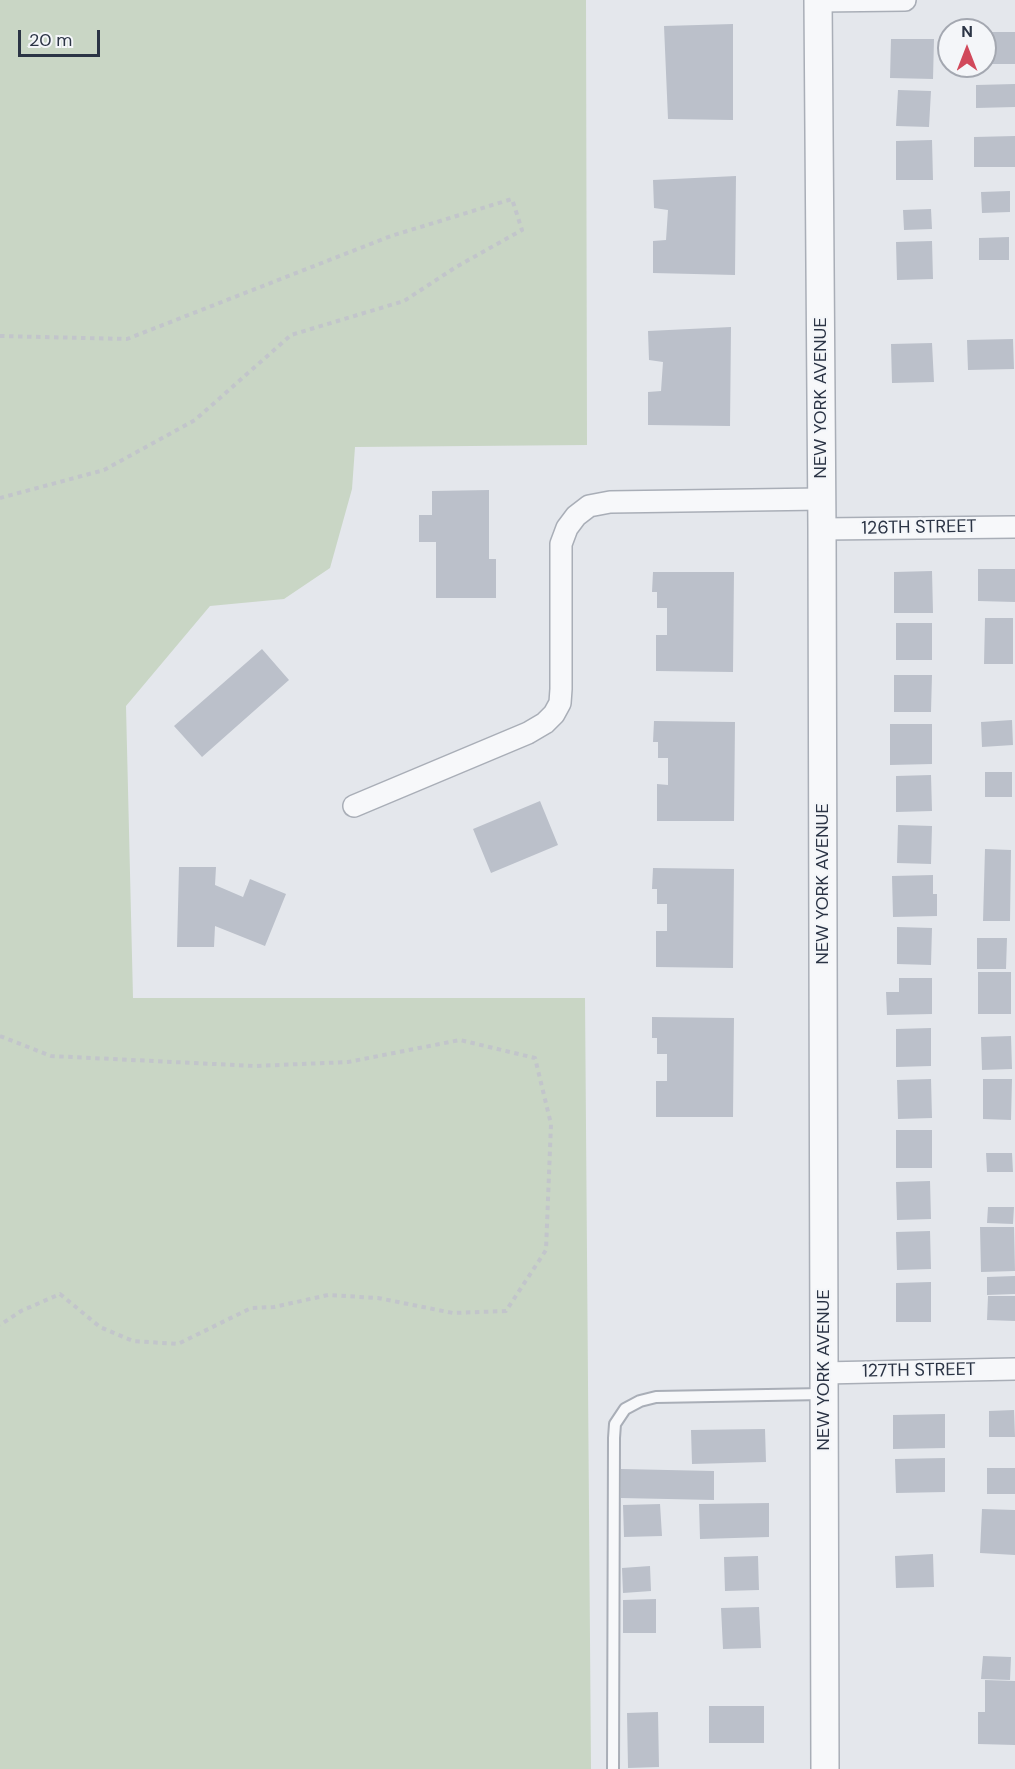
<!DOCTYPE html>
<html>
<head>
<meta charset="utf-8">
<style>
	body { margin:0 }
	#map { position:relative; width:1015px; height:1769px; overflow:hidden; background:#e4e7ec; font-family:"DM Sans",sans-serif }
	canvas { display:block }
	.north { position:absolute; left:937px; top:18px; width:60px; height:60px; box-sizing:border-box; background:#f4f6f9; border:2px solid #a4a8b1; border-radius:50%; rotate:0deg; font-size:16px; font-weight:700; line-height:24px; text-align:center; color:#2b3445 }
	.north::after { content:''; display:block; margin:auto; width:21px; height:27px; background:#d1495b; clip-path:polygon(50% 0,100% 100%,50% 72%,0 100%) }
	.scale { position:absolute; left:18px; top:30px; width:82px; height:27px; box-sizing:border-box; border:3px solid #2b3445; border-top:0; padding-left:8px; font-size:18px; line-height:21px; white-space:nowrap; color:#2b3445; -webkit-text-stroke:4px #f4f6f9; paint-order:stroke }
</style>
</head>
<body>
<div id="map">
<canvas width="1015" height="1769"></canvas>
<div class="north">N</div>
<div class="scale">20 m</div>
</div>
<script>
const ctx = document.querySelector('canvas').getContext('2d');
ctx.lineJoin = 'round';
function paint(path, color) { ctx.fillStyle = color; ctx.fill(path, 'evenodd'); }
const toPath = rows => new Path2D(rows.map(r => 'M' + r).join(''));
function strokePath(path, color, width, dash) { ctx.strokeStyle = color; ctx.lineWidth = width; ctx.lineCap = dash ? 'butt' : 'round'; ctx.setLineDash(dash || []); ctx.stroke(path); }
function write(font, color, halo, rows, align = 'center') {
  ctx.font = font + ' "DM Sans",sans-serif'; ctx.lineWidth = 4.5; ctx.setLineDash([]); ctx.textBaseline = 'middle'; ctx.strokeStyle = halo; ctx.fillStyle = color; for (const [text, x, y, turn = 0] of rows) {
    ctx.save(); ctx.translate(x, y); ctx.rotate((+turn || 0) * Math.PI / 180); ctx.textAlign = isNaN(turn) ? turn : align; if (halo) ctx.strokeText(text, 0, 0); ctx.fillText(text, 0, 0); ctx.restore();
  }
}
paint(toPath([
	[0,0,586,0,587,445,355,447,352,489,330,568,284,599,210,606,126,706,133,998,585,998,591,1769,0,1769]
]), '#c9d6c5');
paint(toPath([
	[733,24,733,120,668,119,664,26],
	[985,32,1015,32,1015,64,985,64],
	[891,39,934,39,933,79,890,78],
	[1015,84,1015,107,976,108,976,85],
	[898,90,931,91,929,127,896,126],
	[1015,136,1015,167,974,167,974,137],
	[932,140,933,180,896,180,896,141],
	[736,176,735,275,653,273,653,241,666,240,668,210,654,208,653,180],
	[1010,191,1010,212,982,213,981,192],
	[931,209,932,229,904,230,903,210],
	[1009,237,1009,260,979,260,979,238],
	[932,241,933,279,897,280,896,242],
	[731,327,730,426,648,425,648,392,661,391,663,362,649,360,648,331],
	[1013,339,1014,369,968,370,967,340],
	[932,343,934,382,892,383,891,344],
	[489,490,489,559,496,559,496,598,436,598,436,542,419,542,419,515,432,515,432,491],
	[978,569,1015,569,1015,602,978,601],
	[932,571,933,613,894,613,894,572],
	[653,572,734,572,733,672,656,671,656,635,667,635,667,608,657,608,657,592,652,592],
	[985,618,1013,618,1013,664,984,664],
	[896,623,932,623,932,660,896,660],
	[262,649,289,680,202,757,174,726],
	[894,675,932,675,931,712,894,712],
	[1012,720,1013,745,982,747,981,722],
	[654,721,735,722,734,821,657,821,657,784,668,785,668,758,658,758,658,742,653,742],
	[890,724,932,724,932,764,890,765],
	[985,772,1012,772,1012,797,985,797],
	[931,775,932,811,896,812,896,776],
	[540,801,558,845,491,873,473,829],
	[898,825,932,826,931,864,897,863],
	[985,849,1011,850,1010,921,983,921],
	[179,867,216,867,215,885,243,897,250,879,286,894,265,946,215,926,214,947,177,947],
	[653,868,734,869,733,968,656,967,656,931,667,931,667,904,657,904,657,889,652,889],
	[933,875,933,894,937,894,937,916,893,917,892,876],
	[897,927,932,928,931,965,897,964],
	[977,938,1007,938,1006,969,977,969],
	[978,972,1011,972,1011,1014,978,1014],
	[899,978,932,978,932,1014,887,1015,886,992,899,992],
	[652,1017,734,1018,733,1117,656,1117,656,1081,667,1081,667,1054,657,1054,657,1038,652,1038],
	[931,1028,931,1066,896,1067,896,1029],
	[1011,1036,1012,1069,982,1070,981,1037],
	[931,1079,932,1118,898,1119,897,1080],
	[983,1079,1012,1079,1011,1120,983,1119],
	[896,1130,932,1130,932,1168,896,1168],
	[986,1153,1012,1153,1013,1172,987,1172],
	[930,1181,931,1219,897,1220,896,1182],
	[988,1207,1014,1207,1013,1224,987,1223],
	[980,1227,1014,1227,1015,1271,981,1272],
	[930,1231,931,1269,897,1270,896,1232],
	[1015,1276,1015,1294,987,1295,987,1277],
	[931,1282,931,1322,896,1322,896,1283],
	[988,1296,1015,1296,1015,1321,987,1320],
	[1014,1410,1015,1437,989,1437,989,1411],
	[945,1414,945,1448,893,1449,893,1415],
	[765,1429,766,1462,692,1464,691,1430],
	[945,1458,945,1492,896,1493,895,1459],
	[987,1468,1015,1468,1015,1494,987,1494],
	[621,1469,714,1471,714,1500,621,1498],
	[769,1503,769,1537,700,1539,699,1504],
	[660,1504,662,1536,624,1537,623,1505],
	[982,1509,1015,1510,1015,1555,980,1553],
	[933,1554,934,1587,896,1588,895,1556],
	[758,1556,759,1590,725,1591,724,1557],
	[650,1566,651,1591,623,1593,622,1568],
	[656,1599,656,1633,623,1633,623,1600],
	[759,1607,761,1648,723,1649,721,1608],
	[983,1656,1011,1657,1010,1680,981,1679],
	[985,1680,1015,1681,1015,1745,978,1744,978,1712,985,1712],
	[709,1706,764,1706,764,1743,709,1743],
	[658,1712,659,1767,628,1768,627,1713]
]), '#bbc0ca');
const service = toPath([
	[613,1769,614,1438,615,1424,625,1409,640,1401,656,1397,823,1394]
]);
const minor = toPath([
	[818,1,905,0],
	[822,529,1015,527],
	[354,806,528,733,545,723,554,714,560,703,561,689,561,544,567,528,576,516,589,506,610,502,822,499],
	[823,1373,1015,1369]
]);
const tertiary = toPath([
	[818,0,822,529,825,1769]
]);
strokePath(service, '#a9aeb7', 14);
strokePath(minor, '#a9aeb7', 24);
strokePath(tertiary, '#a9aeb7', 30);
strokePath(toPath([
	[0,336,127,339,391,236,512,199,522,230,456,267,404,301,291,335,195,420,104,470,0,498],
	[0,1036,51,1056,255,1066,348,1062,460,1040,535,1058,551,1124,546,1250,506,1311,453,1313,378,1298,328,1295,274,1307,251,1308,178,1344,133,1341,100,1327,60,1294,21,1311,0,1325]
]), '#c2c5cb', 4, [4.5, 4.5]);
strokePath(service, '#f7f8fa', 10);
strokePath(minor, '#f7f8fa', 21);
strokePath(tertiary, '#f7f8fa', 27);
write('18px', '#2b3445', '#f4f6f9', [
	["NEW YORK AVENUE",821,398,-90],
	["126TH STREET",919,528,-1],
	["NEW YORK AVENUE",823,884,-90],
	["NEW YORK AVENUE",824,1370,-90],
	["127TH STREET",919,1371,-1]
]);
</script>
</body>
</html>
